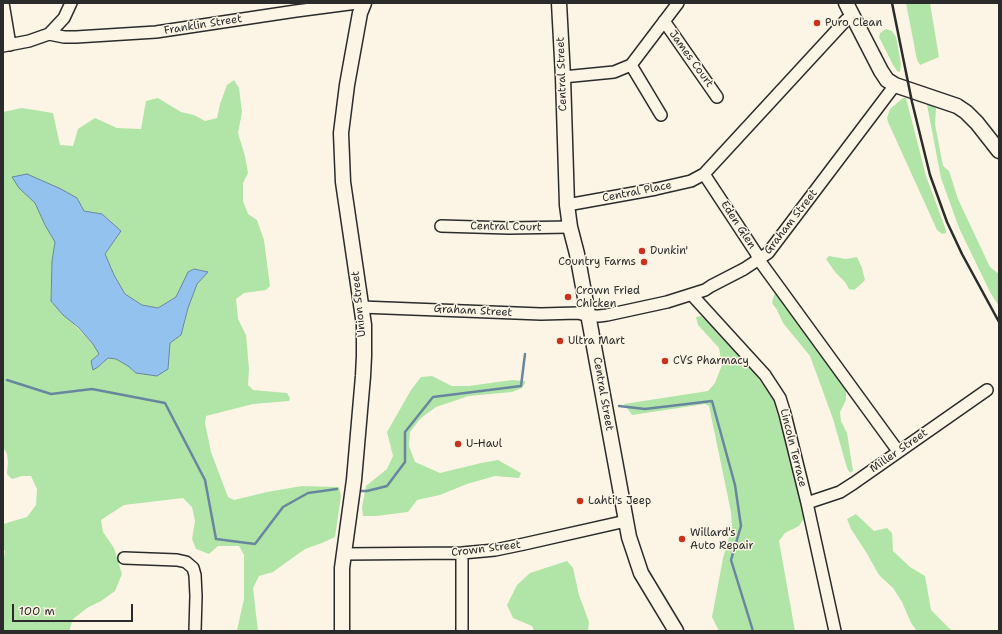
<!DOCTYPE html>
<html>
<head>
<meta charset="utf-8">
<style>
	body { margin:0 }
	#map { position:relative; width:1002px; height:634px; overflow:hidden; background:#fcf5e5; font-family:"Shantell Sans",sans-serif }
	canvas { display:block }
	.frame { position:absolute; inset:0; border:4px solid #2b2b2b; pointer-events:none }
	.scale { position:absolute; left:12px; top:604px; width:121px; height:18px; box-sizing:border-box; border:2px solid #2b2b2b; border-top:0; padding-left:5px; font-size:12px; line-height:14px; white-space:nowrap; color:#2b2b2b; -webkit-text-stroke:3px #fcf5e5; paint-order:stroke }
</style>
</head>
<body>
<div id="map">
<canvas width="1002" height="634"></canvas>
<div class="frame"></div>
<div class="scale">100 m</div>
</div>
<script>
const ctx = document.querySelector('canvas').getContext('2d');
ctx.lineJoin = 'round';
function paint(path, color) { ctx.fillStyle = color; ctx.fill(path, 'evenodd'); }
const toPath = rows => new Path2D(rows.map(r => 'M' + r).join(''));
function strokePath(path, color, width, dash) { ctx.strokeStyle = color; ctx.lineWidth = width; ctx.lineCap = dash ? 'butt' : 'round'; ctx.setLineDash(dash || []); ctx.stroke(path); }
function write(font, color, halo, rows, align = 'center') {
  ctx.font = font + ' "Shantell Sans",sans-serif'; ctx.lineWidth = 3; ctx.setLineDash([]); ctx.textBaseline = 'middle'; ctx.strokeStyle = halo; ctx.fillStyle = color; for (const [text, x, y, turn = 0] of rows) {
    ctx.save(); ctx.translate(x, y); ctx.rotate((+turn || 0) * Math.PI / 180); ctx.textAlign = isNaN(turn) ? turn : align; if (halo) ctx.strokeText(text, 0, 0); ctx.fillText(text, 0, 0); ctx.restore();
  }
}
paint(toPath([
	[906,3,930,3,939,57,920,65,917,60],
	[886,29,892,31,896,37,901,64,900,72,897,71,893,65,879,37,880,33],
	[234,80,239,88,242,112,238,133,245,156,248,173,243,183,243,201,248,214,257,220,264,240,270,286,266,290,244,293,236,299,238,319,246,335,249,369,248,385,253,390,287,393,290,398,289,401,253,404,206,416,205,423,211,452,228,497,234,500,267,492,302,486,339,487,341,496,335,537,322,543,305,549,273,572,259,576,253,588,258,631,235,631,237,630,244,599,244,555,239,546,218,546,209,554,196,549,192,539,195,521,192,507,183,498,124,505,101,520,103,532,114,548,122,574,115,591,101,601,87,608,73,619,70,628,70,631,3,631,3,564,5,551,3,549,3,524,27,517,36,505,37,489,31,476,22,476,12,479,7,474,8,462,7,454,3,447,3,112,22,108,53,113,60,145,73,146,78,129,95,118,117,128,141,129,146,101,158,98,181,112,194,115,205,121,217,118,220,104,227,85],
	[77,198,84,211,102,214,121,231,105,254,114,275,125,294,142,305,158,308,176,297,188,272,193,269,207,272,197,284,188,308,181,335,170,343,168,369,136,373,128,366,116,359,108,358,98,367,91,361,99,354,93,344,51,301,52,261,55,242,45,225,35,203],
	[903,98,906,98,926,176,946,230,946,233,942,234,937,230,888,122,887,118,890,109],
	[933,103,936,109,935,124,943,166,949,171,958,199,990,267,999,274,999,306,990,292,959,228,941,178,927,105],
	[829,256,846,259,857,257,862,268,865,280,860,285,854,290,849,289,845,282,835,272,826,259],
	[775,292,782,298,846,390,846,400,840,412,841,421,847,433,853,471,850,473,847,468,833,419,810,356,783,323,777,310,772,303],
	[701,316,731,344,761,382,772,396,779,410,786,433,804,518,799,526,785,533,779,541,795,631,719,631,712,617,723,558,732,527,731,512,709,406,705,404,632,415,624,404,708,391,715,383,722,365,719,348,698,325,696,317],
	[432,376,452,386,469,386,512,380,525,381,525,383,522,388,512,392,469,396,436,407,421,418,410,432,409,446,415,462,440,473,481,463,498,460,521,473,519,478,495,476,467,484,440,495,417,500,408,512,376,516,363,516,362,507,366,486,387,469,393,456,387,432,411,390,421,377],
	[856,514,874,531,887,528,892,533,893,551,910,567,925,576,931,610,952,631,917,631,911,623,902,602,893,588,879,575,866,552,851,529,847,519],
	[567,561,573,568,579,595,589,622,588,630,534,631,532,626,513,618,507,605,517,585,530,573]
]), '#b1e5a7');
const water = toPath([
	[27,174,61,189,77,198,84,211,102,214,121,231,105,254,114,275,125,294,142,305,158,308,176,297,188,272,194,269,208,272,197,284,188,308,181,335,170,343,168,369,157,376,136,373,128,366,116,359,108,358,98,367,93,370,91,361,99,354,93,344,78,327,63,315,51,301,52,261,55,242,45,225,35,203,19,188,12,177,27,174]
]);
paint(water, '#92c2ed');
strokePath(water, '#69869f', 1);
strokePath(toPath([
	[7,380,51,394,92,389,165,403,205,480,216,539,255,544,283,507,308,493,337,489],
	[619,406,645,409,712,401,735,485,741,526,731,560,753,631],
	[361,491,367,491,387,486,405,462,405,432,433,397,521,386,525,354]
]), '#69869f', 2.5);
const minor = toPath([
	[3,3,10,45],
	[853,17,846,20,704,174,756,253,759,260,898,451],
	[664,21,717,97],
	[49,34,64,37,76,37,156,32,296,11,357,3],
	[3,46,29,41,49,34,64,18,71,3],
	[631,65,661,115],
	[563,77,614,72,631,65,678,3],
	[567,205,656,189,691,181,704,174],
	[441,226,509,228,570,227],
	[692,295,765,375,780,398,785,414,807,503,835,631],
	[361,307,541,314,578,313,589,316,599,316,607,315,667,302,705,290,711,286,744,269,768,253,895,85],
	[807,503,840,492,854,483,987,390],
	[462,553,462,631],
	[343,554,462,553,495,550,524,544,626,521],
	[124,558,177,560,186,562,193,568,195,575,196,596,195,631]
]);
const major = toPath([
	[559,3,563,77,567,205,570,227,577,254,629,537,641,573,676,631],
	[846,3,881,71,887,80,895,85,957,106,966,112,977,123,999,151],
	[342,631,342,568,354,480,363,376,364,356,364,325,343,182,341,133,347,85,360,13,364,3]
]);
strokePath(minor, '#2b2b2b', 14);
strokePath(major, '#2b2b2b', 17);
strokePath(minor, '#fcf5e5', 11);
strokePath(major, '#fcf5e5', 14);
strokePath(toPath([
	[892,3,912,102,930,175,947,222,962,254,999,322]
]), '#2b2b2b', 2.5);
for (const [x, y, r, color] of [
	[817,23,4,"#c8321e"],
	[642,251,4,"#c8321e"],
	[644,262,4,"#c8321e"],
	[568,297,4,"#c8321e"],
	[560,341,4,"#c8321e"],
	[665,361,4,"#c8321e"],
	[458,444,4,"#c8321e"],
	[580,501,4,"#c8321e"],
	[682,539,4,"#c8321e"]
]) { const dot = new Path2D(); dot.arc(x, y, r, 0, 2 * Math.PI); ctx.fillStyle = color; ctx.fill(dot); strokePath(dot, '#fcf5e5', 1.5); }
write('11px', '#2b2b2b', '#fcf5e5', [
	["Puro Clean",825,23],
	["Dunkin'",650,251],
	["Country Farms",636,262,"right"],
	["Crown Fried",576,291],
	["Chicken",576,304],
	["Ultra Mart",568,341],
	["CVS Pharmacy",673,361],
	["U-Haul",466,444],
	["Lahti's Jeep",588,501],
	["Willard's",690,533],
	["Auto Repair",690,546]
], 'left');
write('11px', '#2b2b2b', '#fcf5e5', [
	["Franklin Street",203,25,-9],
	["James Court",691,59,54],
	["Central Street",562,74,-92],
	["Central Place",637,192,-11],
	["Graham Street",791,222,-52],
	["Eden Glen",738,225,57],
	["Central Court",506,227,1],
	["Union Street",359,304,-96],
	["Graham Street",473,311,3],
	["Central Street",603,394,80],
	["Lincoln Terrace",793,448,76],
	["Miller Street",899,451,-35],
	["Crown Street",486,549,-7]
]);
</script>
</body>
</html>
